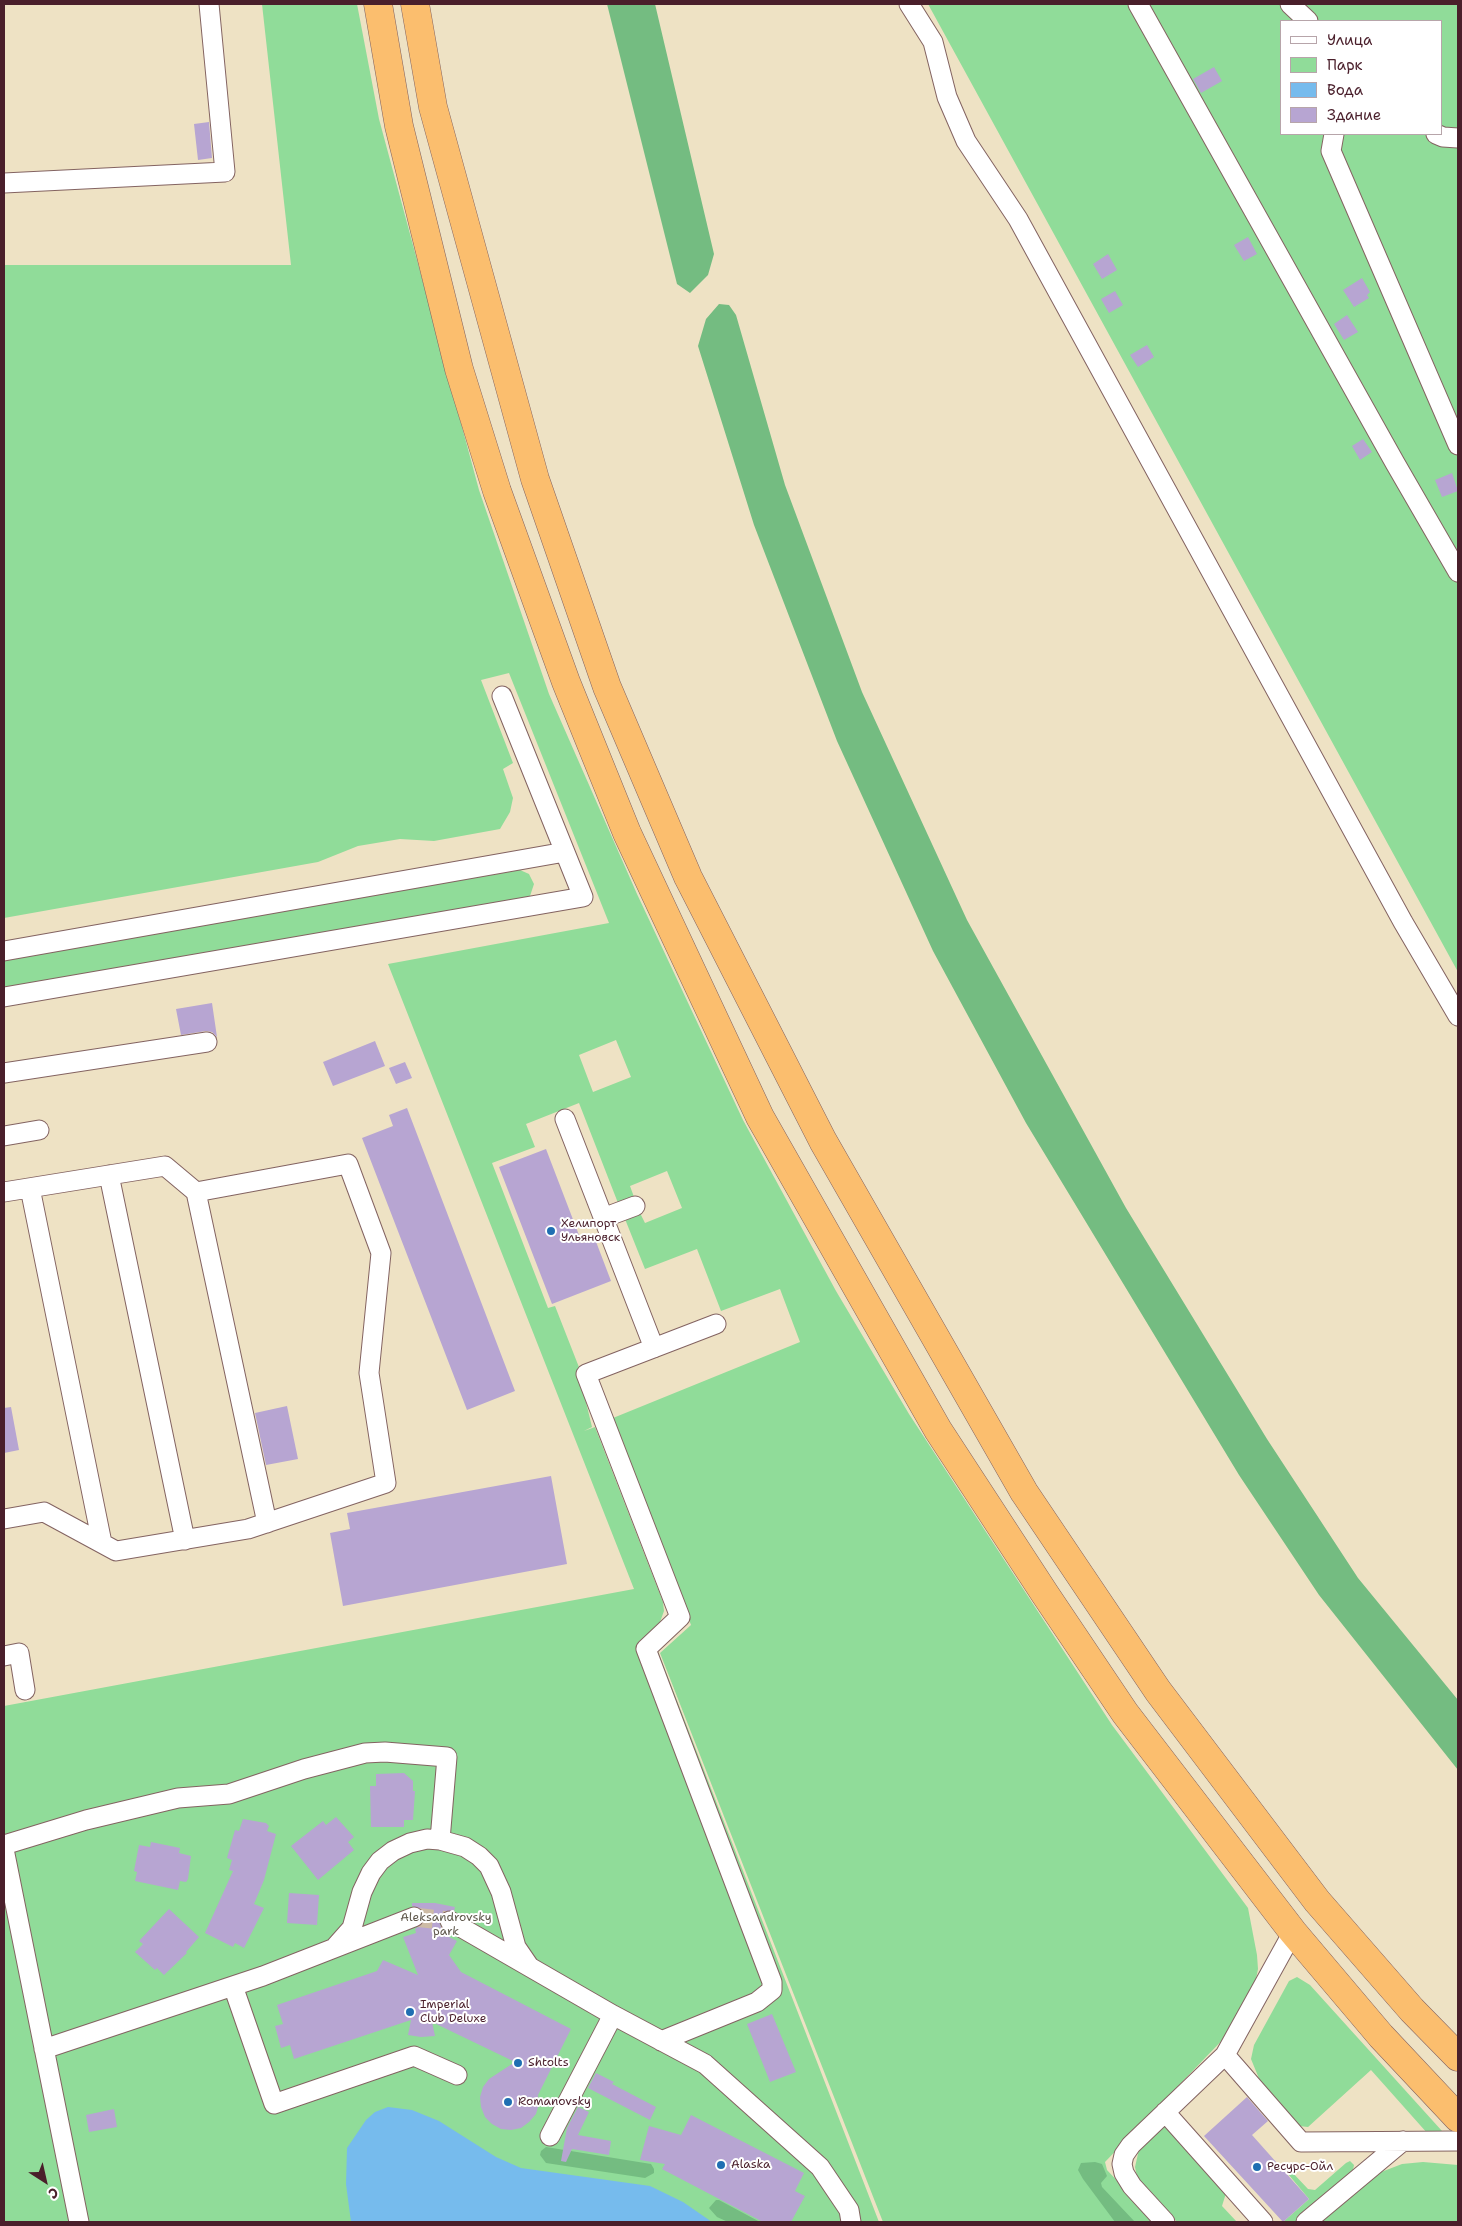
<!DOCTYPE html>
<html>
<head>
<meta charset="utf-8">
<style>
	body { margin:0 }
	#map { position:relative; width:1462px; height:2226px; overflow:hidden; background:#eee2c4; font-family:"Shantell Sans",sans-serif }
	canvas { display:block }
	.frame { position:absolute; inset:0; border:5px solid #4a1f2b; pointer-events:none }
	.legend { position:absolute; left:1280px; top:20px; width:162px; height:115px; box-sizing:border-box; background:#fff; border:1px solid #b7a5aa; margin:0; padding:6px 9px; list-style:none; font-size:15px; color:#4a1f2b }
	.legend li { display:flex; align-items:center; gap:10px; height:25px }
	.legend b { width:25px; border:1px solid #b7a5aa }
	.north { position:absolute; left:20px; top:2156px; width:50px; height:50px; -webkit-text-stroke:4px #fff; paint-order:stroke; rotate:145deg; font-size:14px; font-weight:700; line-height:20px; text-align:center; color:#4a1f2b }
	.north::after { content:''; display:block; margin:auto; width:18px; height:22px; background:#4a1f2b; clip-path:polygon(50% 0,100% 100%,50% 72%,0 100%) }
</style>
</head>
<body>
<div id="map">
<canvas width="1462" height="2226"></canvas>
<div class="frame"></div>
<ul class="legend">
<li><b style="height:6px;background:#fff"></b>Улица</li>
<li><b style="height:14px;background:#90dc99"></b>Парк</li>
<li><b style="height:14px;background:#76bbed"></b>Вода</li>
<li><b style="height:14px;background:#b7a5d2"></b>Здание</li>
</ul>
<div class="north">С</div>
</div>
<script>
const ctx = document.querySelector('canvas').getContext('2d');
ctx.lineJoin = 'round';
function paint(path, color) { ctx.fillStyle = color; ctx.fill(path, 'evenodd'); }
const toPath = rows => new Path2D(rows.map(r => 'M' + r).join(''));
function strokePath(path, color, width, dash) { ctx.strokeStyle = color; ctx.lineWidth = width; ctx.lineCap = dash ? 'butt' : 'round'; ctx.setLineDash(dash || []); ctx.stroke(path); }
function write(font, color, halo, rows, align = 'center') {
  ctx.font = font + ' "Shantell Sans",sans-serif'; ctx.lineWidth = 4; ctx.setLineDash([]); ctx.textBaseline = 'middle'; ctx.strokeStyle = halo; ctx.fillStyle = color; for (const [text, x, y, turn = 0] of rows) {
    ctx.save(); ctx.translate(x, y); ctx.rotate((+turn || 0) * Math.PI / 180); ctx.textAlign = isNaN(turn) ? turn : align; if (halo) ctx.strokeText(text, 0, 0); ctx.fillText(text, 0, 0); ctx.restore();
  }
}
paint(toPath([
	[262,4,357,4,379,119,479,490,549,694,637,894,743,1120,836,1291,909,1414,1112,1725,1248,1908,1257,1955,1258,1969,1254,1989,1231,2031,1105,2162,1107,2170,1156,2222,883,2222,660,1653,691,1625,613,1418,800,1342,780,1289,721,1311,697,1249,645,1269,625,1219,640,1213,645,1223,682,1208,667,1171,630,1186,634,1197,618,1203,579,1103,526,1124,535,1147,492,1163,548,1308,555,1306,584,1380,584,1394,592,1427,584,1431,595,1427,663,1602,664,1611,660,1622,652,1636,879,2222,4,2222,4,1706,634,1589,388,964,609,923,509,673,481,680,513,763,503,769,513,798,510,812,500,829,434,841,400,839,358,846,318,862,4,918,4,265,291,265],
	[616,1040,631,1077,593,1092,579,1055],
	[928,4,1458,4,1458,972],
	[1281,21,1441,21,1441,134,1281,134],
	[520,870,529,874,534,884,530,896,525,898,4,988,4,959],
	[1297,1977,1310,1985,1442,2131,1437,2135,1428,2134,1371,2070,1308,2127,1299,2126,1260,2081,1251,2059,1254,2045,1289,1981],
	[1163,2125,1167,2126,1227,2190,1222,2206,1237,2222,1177,2222,1137,2177,1135,2167,1140,2145],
	[1350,2161,1354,2165,1353,2170,1296,2222,1283,2222,1309,2199,1288,2174,1291,2171,1308,2189,1315,2190,1346,2163],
	[1423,2162,1458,2165,1458,2222,1318,2222,1376,2174,1402,2164]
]), '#90dc99');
paint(toPath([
	[607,4,655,4,714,254,708,275,690,293,677,284],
	[719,304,729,305,736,315,785,485,862,692,967,920,1126,1208,1267,1439,1358,1578,1458,1700,1458,1770,1319,1595,1239,1475,1026,1123,933,951,837,741,754,525,698,346,706,319],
	[546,2147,651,2164,654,2169,654,2173,645,2178,546,2163,540,2155,541,2151],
	[1095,2162,1102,2164,1107,2176,1101,2183,1102,2187,1135,2222,1115,2222,1083,2179,1078,2170,1081,2163],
	[716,2200,719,2200,760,2222,728,2222,717,2217,709,2208]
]), '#74bc81');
paint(toPath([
	[388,2107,412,2110,439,2121,496,2157,521,2168,650,2186,683,2202,712,2222,351,2222,346,2184,347,2148,366,2120,375,2112]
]), '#76bbed');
paint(toPath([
	[1214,67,1222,81,1201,93,1193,79],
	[209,122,212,158,198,160,194,124],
	[1248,237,1257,254,1244,261,1234,245],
	[1108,254,1117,270,1102,279,1093,264],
	[1362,278,1370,292,1367,295,1369,298,1354,307,1343,290],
	[1115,291,1123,305,1109,313,1101,299],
	[1347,315,1358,332,1344,340,1334,324],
	[1147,345,1154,357,1138,367,1130,355],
	[1363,439,1372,452,1360,460,1352,446],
	[1452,473,1458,491,1442,497,1435,480],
	[212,1003,217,1037,212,1032,206,1031,181,1035,176,1009],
	[375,1041,385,1066,333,1086,323,1062],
	[405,1062,412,1078,396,1084,389,1068],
	[407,1108,515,1391,467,1410,362,1138,393,1126,389,1115],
	[546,1149,582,1243,595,1239,611,1281,552,1304,499,1167],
	[287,1406,298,1459,266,1465,255,1413],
	[11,1407,19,1450,4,1453,4,1408],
	[551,1476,567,1564,343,1606,330,1533,350,1529,347,1513],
	[404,1773,413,1781,413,1791,415,1791,413,1820,404,1820,404,1827,371,1827,370,1786,376,1786,376,1774],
	[336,1817,354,1837,348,1842,354,1850,318,1880,291,1846,323,1821,326,1825],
	[243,1819,266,1823,269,1826,267,1831,276,1834,264,1880,254,1904,264,1908,244,1948,235,1943,233,1947,205,1933,233,1871,229,1870,232,1860,227,1858,235,1830,239,1831],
	[151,1842,180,1848,179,1853,191,1856,188,1879,186,1882,180,1881,178,1890,135,1881,137,1872,134,1871,139,1845,150,1847],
	[289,1893,319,1895,317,1925,287,1923],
	[412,1903,435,1903,455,1907,454,1911,444,1912,439,1921,441,1927,446,1932,445,1935,457,1941,449,1955,461,1972,571,2029,538,2095,539,2104,536,2114,529,2122,521,2128,511,2130,501,2129,492,2124,485,2117,481,2107,480,2097,483,2087,489,2079,515,2062,432,2022,435,2036,421,2037,408,2035,411,2020,294,2059,290,2045,281,2048,275,2026,283,2024,277,2005,377,1971,383,1960,418,1975,403,1937,416,1933,415,1929,422,1924,425,1919,421,1909,412,1906],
	[169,1909,199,1937,186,1952,187,1953,164,1975,157,1968,155,1970,135,1952,143,1944,139,1941],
	[772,2014,796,2072,770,2082,747,2024],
	[596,2073,614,2082,612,2084,656,2107,650,2120,588,2088],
	[1247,2097,1268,2121,1252,2135,1309,2199,1283,2222,1204,2136],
	[578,2107,589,2112,578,2135,611,2141,609,2155,572,2149,566,2162,561,2161,567,2128],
	[114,2109,117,2127,89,2132,86,2115],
	[691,2115,804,2173,795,2191,805,2196,791,2222,763,2222,662,2169,665,2164,640,2160,649,2126,681,2135]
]), '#b7a5d2');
strokePath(toPath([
	[414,1917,450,1921]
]), '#cdbba5', 19, [19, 9]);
const minor = toPath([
	[909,4,933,42,947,97,966,141,1018,219,1403,922,1458,1016],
	[1138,4,1395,463,1458,572],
	[1290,4,1308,21],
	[1334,134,1331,151,1458,445],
	[1436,134,1443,137,1458,138],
	[4,183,225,172,209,4],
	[4,951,565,852],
	[4,997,583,897,502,696],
	[4,1073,207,1042],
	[565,1119,654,1348],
	[4,1136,39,1130],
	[109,1175,185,1540],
	[30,1188,102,1543],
	[4,1192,165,1166,196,1192,348,1164,381,1253,369,1373,386,1483,248,1529,116,1551,44,1512,4,1519],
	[196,1192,267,1523],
	[603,1218,635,1206],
	[4,1656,19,1653,25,1690],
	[4,1845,86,1820,178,1798,229,1794,304,1769,365,1753,385,1752,447,1757,440,1840],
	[4,1849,79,2222],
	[450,1921,613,2015,705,2064,820,2167,849,2210,851,2222],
	[1293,1932,1225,2055,1301,2142,1458,2141],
	[336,1946,352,1928,362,1892,371,1873,380,1861,393,1851,410,1843,427,1839,440,1840,465,1847,479,1856,489,1866,501,1892,516,1947,529,1966],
	[233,1986,274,2104,414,2056,457,2075],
	[661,2041,757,2002,772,1990,772,1982,646,1649,680,1617,586,1374,716,1324],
	[44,2049,263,1976,414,1917],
	[1165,2112,1263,2222],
	[550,2136,613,2015],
	[1165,2222,1132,2186,1124,2173,1122,2164,1124,2155,1131,2145,1225,2055],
	[1306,2222,1403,2141]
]);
const highway = toPath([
	[378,4,399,126,459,369,497,491,566,682,627,833,760,1117,938,1430,1045,1594,1125,1713,1293,1932,1381,2036,1458,2118],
	[415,4,433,107,535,479,607,687,688,877,823,1141,1024,1492,1158,1691,1317,1901,1412,2010,1458,2057]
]);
strokePath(minor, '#836361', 21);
strokePath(highway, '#836361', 29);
strokePath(minor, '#fff', 19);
strokePath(highway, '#fbbe6e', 28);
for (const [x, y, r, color] of [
	[551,1231,5,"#1f6fb2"],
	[410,2012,5,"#1f6fb2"],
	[518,2063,5,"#1f6fb2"],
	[508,2102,5,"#1f6fb2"],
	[721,2165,5,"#1f6fb2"],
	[1257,2167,5,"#1f6fb2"]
]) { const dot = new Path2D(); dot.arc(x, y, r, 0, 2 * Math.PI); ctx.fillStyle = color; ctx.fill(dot); strokePath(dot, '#fff', 2); }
write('12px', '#4a1f2b', '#fff', [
	["Хелипорт",561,1224],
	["Ульяновск",561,1238],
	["Imperial",420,2005],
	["Club Deluxe",420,2019],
	["Shtolts",528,2063],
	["Romanovsky",518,2102],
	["Alaska",731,2165],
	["Ресурс-Ойл",1267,2167]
], 'left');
write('12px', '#5f584c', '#fff', [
	["Aleksandrovsky",446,1918],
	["park",446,1932]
]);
</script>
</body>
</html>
